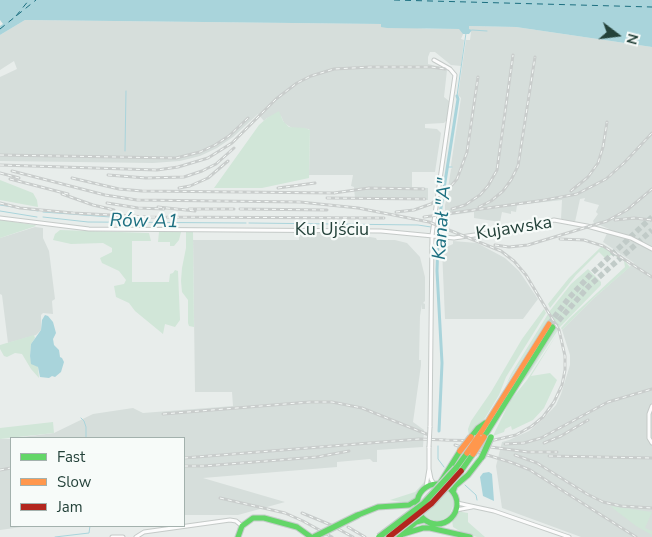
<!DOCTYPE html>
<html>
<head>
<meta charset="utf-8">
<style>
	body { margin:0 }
	#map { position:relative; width:652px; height:537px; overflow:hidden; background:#e8edeb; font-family:"Nunito Sans",sans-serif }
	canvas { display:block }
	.legend { position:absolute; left:10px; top:437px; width:175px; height:90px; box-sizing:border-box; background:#f7fbf9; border:1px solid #a3b1ad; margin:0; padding:6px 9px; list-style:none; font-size:15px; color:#24423a }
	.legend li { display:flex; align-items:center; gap:10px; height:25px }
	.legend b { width:25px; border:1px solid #a3b1ad }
	.north { position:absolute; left:592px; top:10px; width:50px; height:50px; -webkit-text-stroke:4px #f7fbf9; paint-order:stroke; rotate:105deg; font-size:14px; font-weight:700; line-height:20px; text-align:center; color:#24423a }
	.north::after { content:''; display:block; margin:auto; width:18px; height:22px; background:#24423a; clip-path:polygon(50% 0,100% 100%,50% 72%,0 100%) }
</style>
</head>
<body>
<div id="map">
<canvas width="652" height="537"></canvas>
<ul class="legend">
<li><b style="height:6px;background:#63d668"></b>Fast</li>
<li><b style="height:6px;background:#ff974d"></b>Slow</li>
<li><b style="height:6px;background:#b3261e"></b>Jam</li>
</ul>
<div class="north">N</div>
</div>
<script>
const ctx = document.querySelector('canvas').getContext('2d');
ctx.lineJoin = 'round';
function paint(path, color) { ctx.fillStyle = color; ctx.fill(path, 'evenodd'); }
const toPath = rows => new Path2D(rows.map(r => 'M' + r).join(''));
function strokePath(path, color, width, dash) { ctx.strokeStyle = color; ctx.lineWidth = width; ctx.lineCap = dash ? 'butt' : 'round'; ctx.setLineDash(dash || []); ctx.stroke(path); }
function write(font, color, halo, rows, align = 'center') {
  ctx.font = font + ' "Nunito Sans",sans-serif'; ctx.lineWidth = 4.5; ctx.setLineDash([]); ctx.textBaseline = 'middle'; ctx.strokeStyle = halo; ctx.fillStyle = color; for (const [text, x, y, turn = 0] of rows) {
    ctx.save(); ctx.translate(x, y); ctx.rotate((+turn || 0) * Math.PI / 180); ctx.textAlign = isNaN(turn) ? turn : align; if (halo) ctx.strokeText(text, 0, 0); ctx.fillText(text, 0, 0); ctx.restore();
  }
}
paint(toPath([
	[25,20,381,24,427,29,460,29,464,32,461,39,464,40,461,66,451,65,435,52,430,52,428,57,428,64,445,68,447,70,444,97,449,101,447,120,444,123,425,124,425,128,437,129,441,133,435,172,412,172,412,187,428,188,428,200,355,199,354,187,351,186,353,175,309,175,310,132,309,129,292,128,284,123,281,116,267,118,264,121,258,114,233,137,217,148,200,156,180,161,153,163,0,161,0,77,17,69,14,61,0,70,0,35],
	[469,26,516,27,652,47,652,537,581,537,502,508,496,466,502,442,509,440,529,431,542,420,556,405,561,394,570,365,570,355,562,330,594,298,634,263,603,242,609,229,600,225,595,226,593,221,598,214,596,212,599,205,584,201,585,198,580,199,575,222,561,219,562,200,517,205,516,212,511,211,511,214,502,212,500,222,474,218,474,212,445,216,445,205,449,191,448,188,451,169,452,168,451,165,461,98,458,95,466,40,470,40,471,32,469,30],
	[35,227,43,228,43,238,49,251,55,299,52,301,53,314,43,313,41,315,41,330,36,335,8,343,2,295,0,294,0,238],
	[299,233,370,233,370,237,376,238,377,240,395,240,407,243,420,257,425,277,425,301,423,303,425,304,425,309,422,309,422,304,420,316,419,360,421,360,421,365,413,422,424,430,423,447,377,450,377,462,373,462,370,459,337,462,337,467,203,478,285,502,238,515,184,515,184,438,14,438,54,433,93,414,133,408,143,413,233,406,232,392,195,392,193,240,299,240],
	[453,241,477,243,505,258,519,271,538,299,523,319,445,319,442,249,453,244],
	[0,439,11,439,11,526,29,526,0,530]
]), '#d6dedb');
paint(toPath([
	[279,111,283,121,289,127,305,128,310,130,309,178,262,188,214,188,259,125,267,118],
	[0,180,33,193,37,200,38,207,0,200],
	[0,220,35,225,36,226,0,238],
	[60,230,149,233,151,241,132,241,132,282,169,282,170,274,173,273,175,270,178,271,180,320,175,327,165,324,163,334,135,311,129,303,116,297,114,286,124,284,126,280,119,271,102,263,100,258,112,252,112,248,103,243,71,244,53,240,55,234],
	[159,232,181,232,179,240,174,246,170,246,170,242,158,242],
	[186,232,193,232,194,327,189,326,188,323,188,300,182,292,181,281,182,268,186,248],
	[602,246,624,260,630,267,594,298,562,330,561,328,570,318,625,267,624,261,615,256,611,255,606,259,599,252,576,275,550,308,548,304,569,278],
	[588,269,601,282,601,285,559,328,549,312,571,284],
	[544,309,546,313,506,377,499,395,485,418,469,437,468,429,471,421,491,392,522,339],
	[548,314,558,330,529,374,516,391,555,329,546,323,506,385,511,374],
	[557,334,531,376,550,373,557,380,544,408,533,420,512,430,511,426,505,429,504,432,493,436,510,401,527,380],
	[34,335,35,338,31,344,30,356,31,361,38,367,39,378,31,369,22,354,15,353,7,357,4,356,0,349,0,345],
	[53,422,54,433,0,439,0,428],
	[426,480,425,485,412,502,406,503,390,500,415,492],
	[448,490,453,497,454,504,449,516,441,521,435,521,425,517,423,515],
	[610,506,652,512,645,528,652,531,652,535,636,526],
	[461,510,462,512,468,513,468,522,485,537,477,537,463,533,453,527,452,520]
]), '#d1e6d8');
paint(toPath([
	[0,0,652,0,652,47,516,27,469,26,469,29,472,30,469,34,463,34,459,29,387,28,381,27,381,24,25,20,0,35,0,26,3,24,0,20],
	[45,315,48,316,53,322,56,333,53,339,54,345,59,350,60,357,62,358,64,362,61,372,55,377,52,376,49,378,40,377,38,367,31,364,30,356,31,344,41,330,42,320],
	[489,472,492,474,494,501,483,496,480,477,483,473]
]), '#a9d4db');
strokePath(toPath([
	[472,30,487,31],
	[457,96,466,33],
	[125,151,126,91],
	[447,167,452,167],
	[0,205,38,211],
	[0,211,37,217],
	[43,212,124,218],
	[43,217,88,222,246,223],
	[249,223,418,225,431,227],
	[81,418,84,421,86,427,86,438],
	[438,446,438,459,444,467],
	[465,485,476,495,477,500],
	[55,537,89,533,90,526]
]), '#a9d4db', 1);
strokePath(toPath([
	[439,431,442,363,437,271,438,241,440,214,458,99,457,96]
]), '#a9d4db', 3);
strokePath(toPath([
	[394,0,652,7],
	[16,16,29,0],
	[0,29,36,0]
]), '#1c6f80', 1, [6, 5]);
strokePath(toPath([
	[549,324,569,298,591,274,652,217],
	[553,327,589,286,652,230]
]), '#c1cbc8', 5.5, [5.5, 3]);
const street = toPath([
	[0,218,89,229,381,231,454,238,516,229,554,220,587,226,631,238,652,249],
	[652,406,649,414,649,438,652,443],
	[430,427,432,235,455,75,450,69,434,60],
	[429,447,429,469,431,479,434,484],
	[426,487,429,469],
	[457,503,494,511,569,537],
	[456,510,472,507],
	[112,537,123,537],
	[136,537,144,532,230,520,236,521,242,526]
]);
const fast = toPath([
	[471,437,478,428,485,423],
	[484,437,553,327],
	[456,468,467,453],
	[461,471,473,454],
	[440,483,460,451],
	'417 504a20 20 0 1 1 40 0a20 20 0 1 1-40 0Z',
	[453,492,455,486,468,475,482,457],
	[358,515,378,507,409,505,417,500],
	[242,526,253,518,264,518,297,527,311,537],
	[403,534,423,528,430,528,470,537],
	[238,537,242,526],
	[399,537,416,522,424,520]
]);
const slow = toPath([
	[478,437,549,324]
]);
strokePath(street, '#c5cac8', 5);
strokePath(fast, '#c3ccc9', 7);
strokePath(slow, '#c3ccc9', 7);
strokePath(street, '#fcfcfc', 3);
strokePath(fast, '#63d668', 5);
strokePath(slow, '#ff974d', 5);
const rail = toPath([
	[0,155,176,158,200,152,215,145,229,136,248,118],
	[0,165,157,170,178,167,208,158,232,143,276,99,297,83,311,76,334,69,371,67,431,67,445,69],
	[12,171,105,195,137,200,300,202,358,208,429,222,501,251,514,261,526,275,559,330,565,356,565,370,562,385,554,402,543,417,532,426,516,435,490,441,441,440],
	[0,173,19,178],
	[108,175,146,178,184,177,202,171,216,164,234,148],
	[72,178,119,189,142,191,335,193],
	[10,179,68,194],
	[179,188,190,186,208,178,228,161],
	[278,188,315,183],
	[571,191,588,177,598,163,603,147,607,122],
	[334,193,369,188,424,189],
	[62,194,93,205,114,210],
	[327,198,425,199],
	[0,203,20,208,73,213,148,217,384,218],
	[107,203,138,208,164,209],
	[158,207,195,211],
	[479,207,491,201,503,191,511,180,518,166,535,57],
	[189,209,234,209],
	[240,209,327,210],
	[452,209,465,205,480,195,488,186,497,170,513,55],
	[396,212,414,210,431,204,445,193,457,179,467,152,478,77],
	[424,217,545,200,577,194,606,179,624,163,652,133],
	[615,220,634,218,652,220],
	[560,239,584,240,603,246,652,277],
	[495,245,509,247,528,245,607,221,627,210,652,189],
	[163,414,310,402,332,402,362,408,429,435],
	[544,443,561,436,588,420],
	[505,444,524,443,541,438,608,402,652,389],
	[455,445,513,463,530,470,636,537],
	[483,446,528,452,557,452],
	[515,455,537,463,587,494,603,502,621,506,652,508],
	[549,456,652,458],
	[184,458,419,439,446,440],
	[184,466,204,466,317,457,349,451],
	[0,470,11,468],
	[220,498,285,513,303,521,332,537],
	[302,513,331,525,353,537],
	[348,527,365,537]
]);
strokePath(rail, '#c9cdcc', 3);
strokePath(rail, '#f7fbf9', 1, [4]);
const streetBridge = toPath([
	[429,447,430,427]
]);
const fastBridge = toPath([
	[482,457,491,437],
	[314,537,358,515],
	[379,537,423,504,456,468]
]);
const slowBridge = toPath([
	[460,451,471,437],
	[467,453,478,437],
	[473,454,484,437]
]);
const jamBridge = toPath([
	[389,537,432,503,461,471]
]);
strokePath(streetBridge, '#c5cac8', 5, []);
strokePath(fastBridge, '#c3ccc9', 8, []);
strokePath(slowBridge, '#c3ccc9', 8, []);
strokePath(jamBridge, '#c3ccc9', 8, []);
strokePath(streetBridge, '#fcfcfc', 3);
strokePath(fastBridge, '#63d668', 5.5);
strokePath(slowBridge, '#ff974d', 5.5);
strokePath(jamBridge, '#b3261e', 5.5);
write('18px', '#24423a', '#f7fbf9', [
	["Kujawska",514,229,-9],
	["Ku Ujściu",332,231]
]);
write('italic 19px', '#1c6f80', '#f7fbf9', [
	["Kanał \"A\"",443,219,-86],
	["Rów A1",144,222,1]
]);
</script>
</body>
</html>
